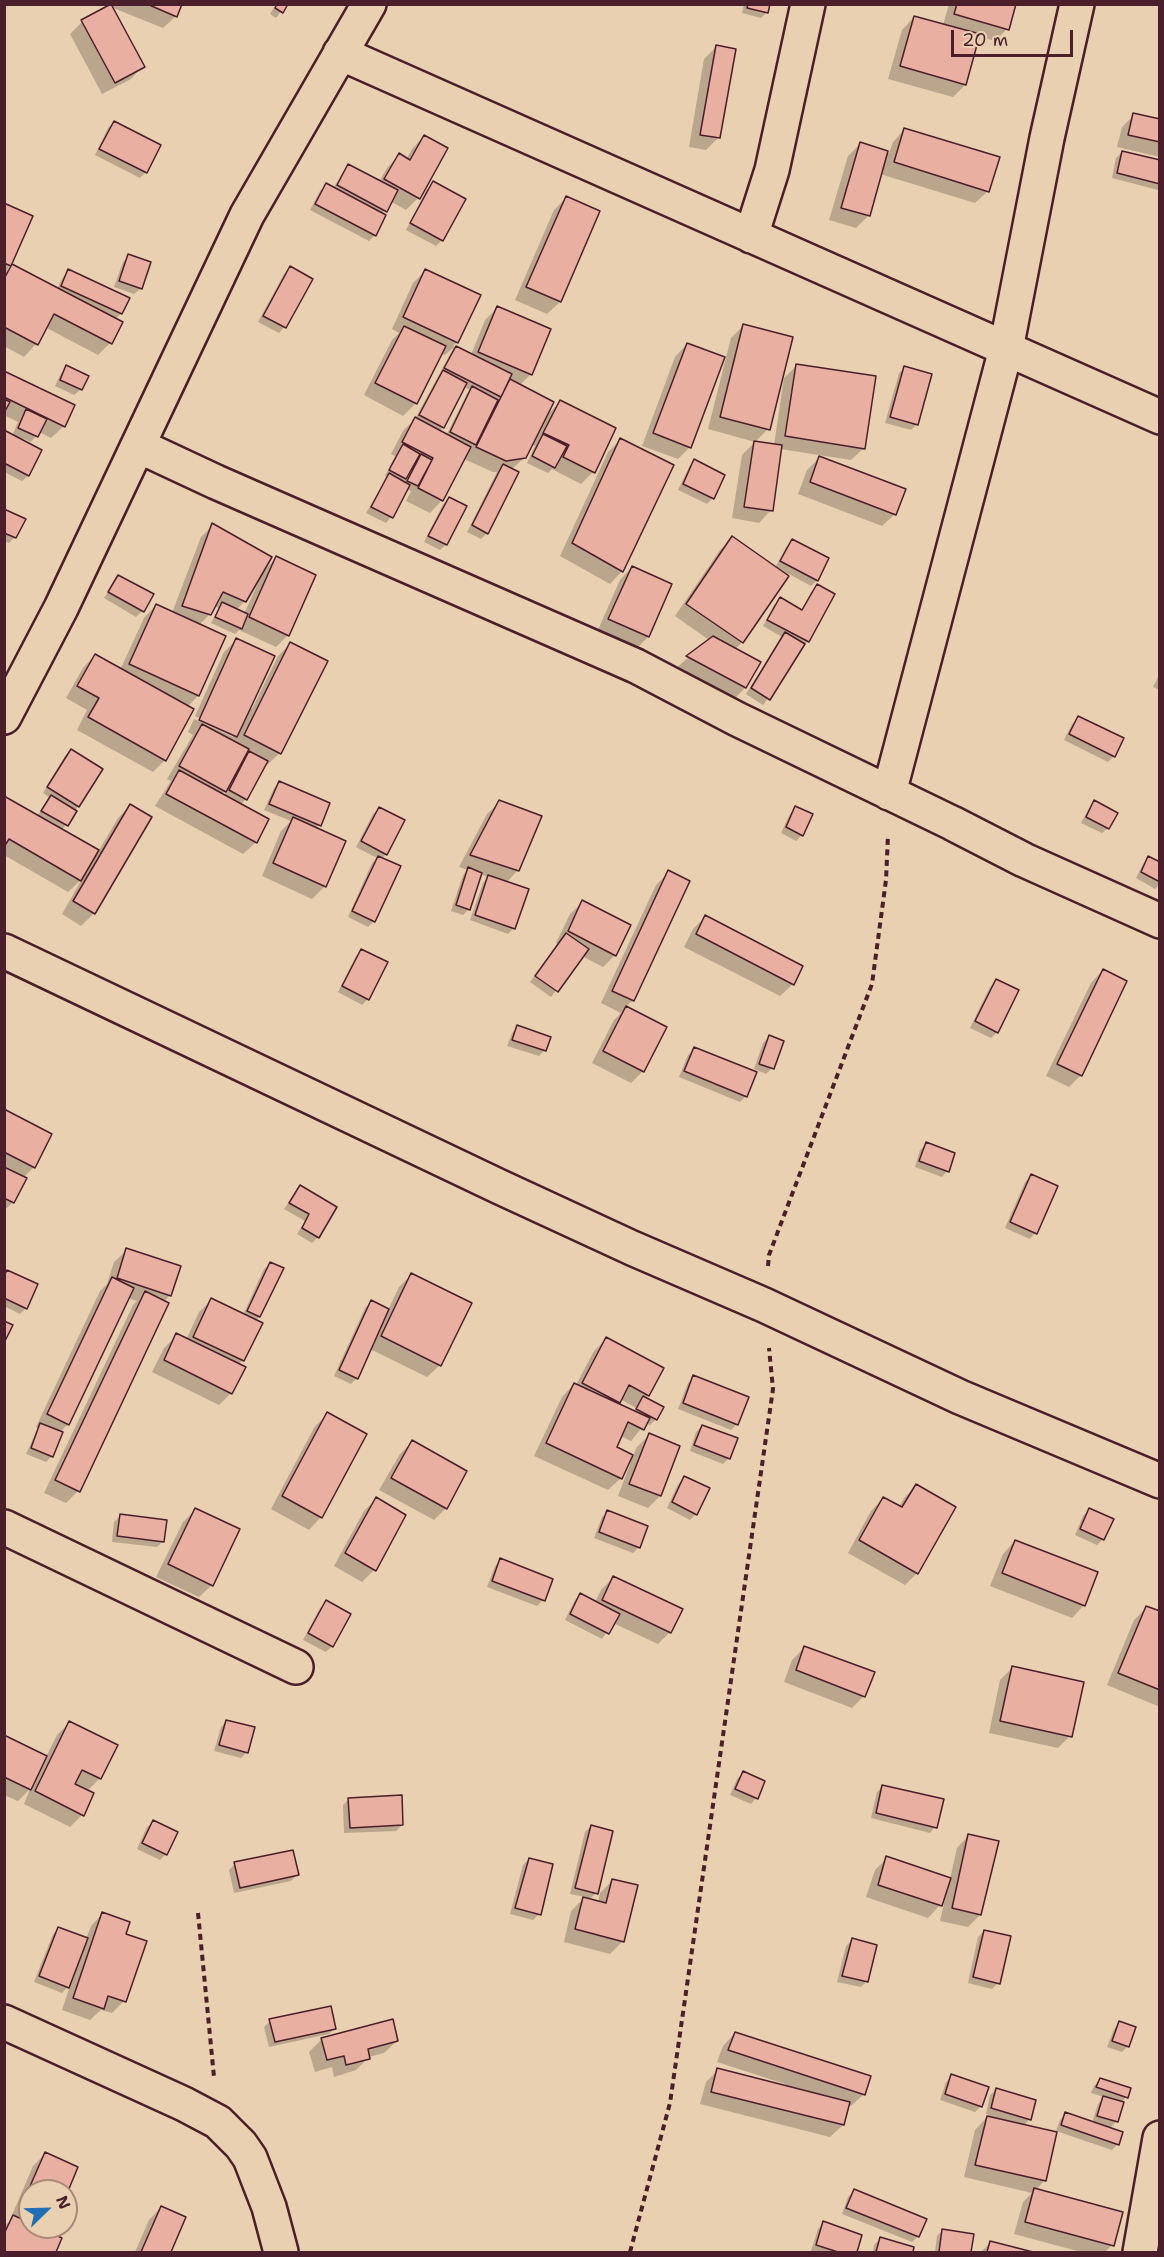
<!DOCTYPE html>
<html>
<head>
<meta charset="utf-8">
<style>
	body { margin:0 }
	#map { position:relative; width:1164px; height:2257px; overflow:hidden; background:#e8d0b0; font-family:"Shantell Sans",sans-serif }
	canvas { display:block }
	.frame { position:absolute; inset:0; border:6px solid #4a1f2b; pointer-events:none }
	.north { position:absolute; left:18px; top:2179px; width:60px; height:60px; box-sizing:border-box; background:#e8d0b0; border:2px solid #a9897b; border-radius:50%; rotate:67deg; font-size:16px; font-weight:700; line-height:24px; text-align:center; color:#4a1f2b }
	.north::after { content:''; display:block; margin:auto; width:21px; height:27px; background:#1f6fb2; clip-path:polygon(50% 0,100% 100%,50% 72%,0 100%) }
	.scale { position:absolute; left:951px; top:30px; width:122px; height:27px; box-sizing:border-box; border:3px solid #4a1f2b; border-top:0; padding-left:8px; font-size:18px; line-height:21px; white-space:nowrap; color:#4a1f2b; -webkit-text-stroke:4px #e8d0b0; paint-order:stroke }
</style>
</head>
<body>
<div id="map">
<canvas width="1164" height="2257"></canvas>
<div class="frame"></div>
<div class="north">N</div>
<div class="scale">20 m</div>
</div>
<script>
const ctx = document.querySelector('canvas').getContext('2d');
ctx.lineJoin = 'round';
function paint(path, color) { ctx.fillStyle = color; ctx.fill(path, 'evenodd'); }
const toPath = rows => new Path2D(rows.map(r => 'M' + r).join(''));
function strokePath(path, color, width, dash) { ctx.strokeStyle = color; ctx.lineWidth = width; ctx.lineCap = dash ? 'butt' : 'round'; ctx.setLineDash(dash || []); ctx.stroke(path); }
paint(toPath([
	[106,4,180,4,176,16,163,28,111,7,143,66,131,79,102,94,70,34,82,22,110,6],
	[273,4,287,4,276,18,270,14,275,6],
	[744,4,768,4,767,12,761,18,742,13],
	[949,4,1014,4,1007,29,995,41,978,36,965,85,953,97,888,79,902,30,914,17,943,25],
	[716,47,718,138,706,150,689,147,704,59],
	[1134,115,1160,121,1160,157,1117,147,1122,127],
	[114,122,159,145,146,172,140,178,95,155,108,128],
	[905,129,988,191,975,203,880,174,868,216,856,228,829,220,848,156,860,144,889,153,893,142],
	[424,136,418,198,406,210,390,201,382,214,375,235,369,241,310,210,320,191,326,185,333,189,343,172,348,166,379,182,387,168,399,155,406,160,412,149],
	[1122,152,1160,162,1158,190,1112,178,1116,158],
	[433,183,442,240,436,246,406,230,427,189],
	[567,197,598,212,560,302,547,314,515,300,554,210],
	[4,204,31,216,7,271,13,266,57,289,63,277,69,271,121,313,115,320,110,343,98,355,45,327,36,344,24,357,4,346],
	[129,256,149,263,140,289,134,294,114,287,123,262],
	[290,268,284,327,279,333,258,322,284,274],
	[426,270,457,342,453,346,471,355,485,320,497,308,531,374,519,386,546,416,560,402,593,472,581,484,552,469,548,473,527,463,535,446,531,444,525,457,511,470,487,533,481,539,467,532,497,472,493,472,464,459,442,500,430,513,406,501,411,491,406,489,391,517,386,523,366,513,387,477,385,476,395,456,391,454,403,431,415,419,454,347,445,355,441,353,416,403,403,416,364,395,392,340,399,333,392,329,413,283],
	[464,387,471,390,467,394,446,436,439,432,443,427],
	[744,325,768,429,755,442,774,445,784,378,796,366,864,448,851,460,780,449,771,510,759,523,732,518,742,455,755,442,708,429,731,338],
	[687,344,690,447,678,459,642,446,675,357],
	[67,367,87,376,80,390,74,395,55,386,61,373],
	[905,368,917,424,911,430,885,423,899,373],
	[4,373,64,426,51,438,39,432,31,442,19,437,18,439,28,476,22,481,4,472,4,432,12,436,18,422,4,415],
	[620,440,672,466,622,571,610,584,560,556,608,452],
	[819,458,895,514,882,526,798,494,807,470],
	[694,461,713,498,707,504,678,490,689,467],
	[449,499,465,507,446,545,440,550,424,542,443,504],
	[4,511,15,537,9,543,4,541],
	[213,525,264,571,276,558,288,635,276,647,239,630,235,634,211,623,219,608,214,606,210,614,199,625,224,636,198,696,187,707,165,760,153,772,77,730,87,710,66,698,83,668,95,655,120,670,144,618,156,605,172,613,201,537],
	[257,580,259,581,244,614,236,610,245,601],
	[733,538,775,568,786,547,792,541,817,580,811,586,789,574,742,642,735,650,745,688,733,700,675,669,709,640,675,616,720,550],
	[632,567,670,585,648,637,636,649,597,632,620,580],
	[119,576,142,611,136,617,104,598],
	[817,586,833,595,808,641,763,705,746,694,782,637,763,626,774,605,780,599,801,611,811,592],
	[236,640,249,708,252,709,278,656,291,643,280,753,267,765,265,764,246,799,240,805,256,842,243,854,155,806,171,781,167,779,193,735,188,732,194,719,233,737,233,734,195,716,224,652],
	[228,787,224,796,221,795],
	[1160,673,1160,690,1153,687],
	[1078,718,1114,756,1108,762,1064,740,1072,724],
	[71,750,78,806,62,830,98,852,118,818,130,806,150,818,94,913,81,926,62,914,82,879,68,892,4,855,4,797,37,816,50,798,43,793,65,756],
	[279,783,319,825,315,829,344,842,325,886,312,899,262,876,281,831,291,821,264,810,274,788],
	[500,802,518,870,506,883,514,928,508,934,470,920,483,883,488,877,480,874,469,909,463,915,451,911,463,875,468,870,459,867,487,814],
	[1094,802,1108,828,1102,833,1081,823,1089,808],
	[795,808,802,835,796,841,781,833,790,814],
	[379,809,386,854,381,859,374,921,368,927,348,917,372,863,377,858,356,847,373,814],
	[1149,858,1160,864,1160,884,1155,889,1136,878,1143,864],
	[669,872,633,1000,625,1008,643,1071,631,1083,592,1063,614,1020,621,1013,601,1003,656,885],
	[583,902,615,955,603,967,582,956,551,997,530,982,558,944,556,943,570,914],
	[705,917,793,984,780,996,684,947,693,929],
	[362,950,368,999,362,1005,338,992,356,956],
	[1103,970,1081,1075,1069,1087,1046,1076,1091,983],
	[996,981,1017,991,997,1032,991,1038,970,1028,990,987],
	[518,1027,545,1050,539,1056,507,1046,512,1033],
	[769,1037,772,1068,766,1074,754,1069,763,1043],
	[694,1049,746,1096,740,1102,679,1077,688,1055],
	[4,1111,34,1167,23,1178,13,1202,7,1208,4,1207],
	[926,1144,947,1171,942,1177,915,1167,920,1150],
	[1031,1176,1035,1233,1030,1239,1005,1228,1025,1182],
	[300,1187,318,1237,312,1243,297,1234,305,1221,284,1209],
	[127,1250,170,1295,164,1302,78,1491,66,1503,44,1493,133,1305,137,1301,128,1298,68,1424,60,1432,52,1456,46,1462,26,1454,38,1428,36,1427,100,1291,107,1284,114,1262],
	[270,1264,282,1269,259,1317,255,1321,261,1324,243,1360,238,1365,231,1393,219,1405,152,1372,164,1348,177,1335,186,1340,199,1312,212,1300,243,1315,264,1269],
	[8,1272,26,1308,20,1314,4,1306,4,1275],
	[411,1275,440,1365,427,1377,370,1349,357,1378,351,1384,334,1376,365,1308,371,1302,388,1310,399,1287],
	[606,1339,648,1395,645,1398,656,1419,650,1425,646,1423,631,1441,620,1436,615,1448,633,1456,637,1447,649,1435,678,1446,660,1496,648,1508,618,1496,631,1462,629,1461,621,1478,608,1490,534,1456,562,1397,574,1384,576,1385,594,1351],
	[620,1399,636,1408,633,1412,616,1404],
	[694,1377,737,1424,731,1430,678,1409,688,1383],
	[328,1414,321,1517,309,1530,271,1509,315,1426],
	[702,1426,729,1458,723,1464,690,1451,696,1432],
	[412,1442,446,1508,434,1520,379,1490,400,1454],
	[684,1478,696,1514,690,1520,667,1508,678,1484],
	[916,1486,917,1573,905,1585,848,1553,871,1511,884,1498,899,1507,904,1498],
	[376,1499,374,1570,362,1582,334,1566,364,1511],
	[195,1510,212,1585,199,1597,156,1577,183,1522],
	[1089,1510,1103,1539,1097,1545,1075,1535,1083,1516],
	[608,1512,639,1547,633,1553,594,1538,602,1517],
	[120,1516,163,1541,157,1547,112,1542,114,1522],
	[1015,1541,1084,1605,1072,1618,990,1586,1003,1554],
	[501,1560,543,1600,537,1606,487,1587,495,1566],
	[613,1578,670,1632,658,1644,613,1623,602,1639,565,1620,575,1600,580,1594,595,1602,601,1590],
	[326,1602,332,1646,326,1652,303,1640,320,1608],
	[1146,1608,1160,1613,1160,1707,1107,1685,1134,1620],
	[805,1647,864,1696,852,1708,784,1682,792,1660],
	[1012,1668,1070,1736,1058,1748,989,1733,1000,1680],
	[227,1721,247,1752,241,1758,214,1751,221,1727],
	[69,1723,100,1778,87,1791,82,1815,70,1827,24,1804,30,1789,18,1801,4,1795,4,1737,46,1757,57,1735],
	[743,1773,756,1798,751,1804,730,1795,737,1779],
	[883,1786,935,1827,930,1833,871,1818,877,1792],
	[349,1799,402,1825,396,1831,344,1833,343,1805],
	[153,1822,166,1854,160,1860,137,1849,147,1827],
	[591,1826,596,1893,589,1900,598,1903,600,1893,612,1881,623,1941,610,1954,564,1942,571,1911,585,1897,570,1894,585,1832],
	[969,1835,980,1915,968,1927,940,1921,945,1899,943,1898,940,1905,928,1918,866,1897,875,1870,887,1858,950,1879,957,1848],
	[529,1859,539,1914,533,1920,510,1914,523,1865],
	[235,1864,297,1875,291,1881,234,1893,229,1870],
	[103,1913,124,1935,124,2001,112,2013,101,2010,90,2020,62,2010,71,1983,62,1993,34,1982,53,1934,58,1929,86,1939,91,1926],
	[984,1931,998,1983,992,1989,968,1983,978,1937],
	[852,1940,867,1981,861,1987,837,1982,846,1946],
	[270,2021,335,2028,329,2034,269,2047,264,2027],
	[1119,2023,1134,2028,1127,2047,1122,2052,1107,2047,1114,2029],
	[735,2033,864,2094,851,2106,848,2105,843,2125,830,2137,700,2104,706,2082,718,2070,784,2087,785,2084,717,2062,723,2046],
	[322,2039,397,2041,384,2053,369,2057,356,2070,334,2077,332,2067,315,2072,309,2052],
	[952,2076,981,2106,975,2112,940,2100,946,2082],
	[1100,2080,1126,2097,1121,2103,1116,2122,1109,2129,1118,2144,1112,2150,1056,2131,1060,2120,1066,2114,1092,2123,1098,2104,1104,2097,1091,2093,1094,2086],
	[996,2090,1030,2119,1023,2126,1045,2180,1036,2190,1112,2245,1105,2252,1081,2252,1014,2234,1023,2202,1032,2193,964,2177,975,2130,989,2115,986,2114,990,2095],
	[45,2154,76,2168,66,2192,30,2191,30,2227,49,2227,44,2231,60,2239,54,2252,4,2252,4,2226,9,2222,33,2166],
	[854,2191,918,2236,912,2242,842,2214,848,2197],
	[161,2207,184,2218,170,2252,135,2252,149,2220],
	[824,2223,861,2236,855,2252,811,2251,818,2229],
	[943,2230,972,2235,969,2252,935,2252,937,2236],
	[880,2239,913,2248,911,2252,873,2252,874,2245],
	[990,2243,1027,2252,981,2252]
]), '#0003');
const building = toPath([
	[111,4,145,67,115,83,81,20,111,4],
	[147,4,182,4,177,17,147,4],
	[277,4,288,4,283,13,275,8,277,4],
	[748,4,770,4,768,13,747,8,748,4],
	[957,4,1016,4,1009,30,954,14,957,4],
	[914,16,980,34,966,85,900,66,914,16],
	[716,45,736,49,720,138,700,135,716,45],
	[1133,113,1160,119,1160,142,1128,135,1133,113],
	[114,121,161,145,147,173,99,149,114,121],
	[904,128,1000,157,989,192,894,162,904,128],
	[424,135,448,148,420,199,384,179,399,153,410,160,424,135],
	[860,142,888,151,870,216,841,208,860,142],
	[1122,151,1160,160,1160,184,1117,173,1122,151],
	[348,164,398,190,387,212,337,185,348,164],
	[433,181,466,199,443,241,410,223,433,181],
	[326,183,386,215,376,236,315,204,326,183],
	[566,196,600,211,561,302,526,287,566,196],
	[4,203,33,216,11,266,4,263,4,203],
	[128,254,151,262,142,289,119,281,128,254],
	[12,264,123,322,112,344,54,314,38,345,4,327,4,279,12,264],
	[290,266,313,279,286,328,263,316,290,266],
	[68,269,130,298,122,314,61,286,68,269],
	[425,269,481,295,458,343,403,317,425,269],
	[497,306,551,329,532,375,478,352,497,306],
	[743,324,793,337,770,430,720,417,743,324],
	[404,326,446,346,417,404,375,383,404,326],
	[687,343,725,357,691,448,653,433,687,343],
	[456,346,512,374,501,397,444,368,456,346],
	[796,364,876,376,865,449,785,436,796,364],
	[66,365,89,376,82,390,60,380,66,365],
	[904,366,932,374,918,425,890,417,904,366],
	[443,370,467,383,444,428,419,415,443,370],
	[4,371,75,405,65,427,4,397,4,371],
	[510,379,554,402,526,458,506,461,476,447,510,379],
	[472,386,498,400,476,445,450,432,472,386],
	[4,399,10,402,4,413,4,399],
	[560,400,616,428,595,473,563,457,569,445,543,433,560,400],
	[26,409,47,419,38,437,18,428,26,409],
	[415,417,471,447,443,501,418,488,433,458,402,442,415,417],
	[4,430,42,450,29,476,4,463,4,430],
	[543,434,567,446,555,468,532,456,543,434],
	[620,438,674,465,623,572,572,543,620,438],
	[754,441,782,445,773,511,744,507,754,441],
	[403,444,420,454,406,479,389,470,403,444],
	[421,454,432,460,418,486,407,481,421,454],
	[819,456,906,489,896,515,810,482,819,456],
	[694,459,725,475,714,499,683,484,694,459],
	[503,464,519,472,488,534,472,525,503,464],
	[389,473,410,485,393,518,371,507,389,473],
	[449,497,467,506,447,545,428,536,449,497],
	[4,509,26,519,16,538,4,533,4,509],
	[212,523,272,557,246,602,223,592,211,615,182,606,212,523],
	[732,536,789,576,743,643,686,604,732,536],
	[792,539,829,558,818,581,780,561,792,539],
	[276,556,316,575,289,636,249,617,276,556],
	[632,566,672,584,649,637,608,619,632,566],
	[118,575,154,594,144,612,108,592,118,575],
	[817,584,835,594,809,642,767,620,780,597,802,610,817,584],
	[222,602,248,614,242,629,215,617,222,602],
	[156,604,226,636,199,696,129,664,156,604],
	[785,632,805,644,770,700,751,688,785,632],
	[713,636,761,662,746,688,686,656,713,636],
	[236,638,275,656,237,737,199,720,236,638],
	[290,642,328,661,281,754,244,735,290,642],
	[95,654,194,709,166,761,88,717,99,698,77,686,95,654],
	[1078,716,1124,738,1115,757,1069,734,1078,716],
	[202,724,249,749,226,792,179,766,202,724],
	[71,749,103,769,79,807,47,787,71,749],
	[249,751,268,761,247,800,229,790,249,751],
	[179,770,269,819,257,843,166,794,179,770],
	[279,781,330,803,321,826,269,804,279,781],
	[51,795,77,811,68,826,41,811,51,795],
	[4,796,99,850,81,881,9,839,4,847,4,796],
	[499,800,542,816,519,871,470,855,499,800],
	[1094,800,1118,813,1109,829,1086,817,1094,800],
	[130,804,152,817,95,914,73,901,130,804],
	[795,806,813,814,803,836,786,827,795,806],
	[379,807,405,820,387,855,361,841,379,807],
	[293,817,346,841,326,887,273,863,293,817],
	[378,856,401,866,375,922,352,911,378,856],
	[1148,856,1160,862,1160,882,1141,872,1148,856],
	[468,867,482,873,470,910,456,905,468,867],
	[668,870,690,881,634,1001,612,991,668,870],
	[488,875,529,889,515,929,475,915,488,875],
	[582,900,631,925,616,956,568,931,582,900],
	[705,915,803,966,794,985,696,934,705,915],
	[566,933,589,949,558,992,535,976,566,933],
	[361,949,388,962,369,1000,342,986,361,949],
	[1103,969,1127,981,1082,1076,1057,1064,1103,969],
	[996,979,1019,990,998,1033,975,1021,996,979],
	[626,1006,667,1027,644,1072,603,1051,626,1006],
	[517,1025,551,1037,546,1051,512,1040,517,1025],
	[769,1035,784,1041,774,1069,759,1064,769,1035],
	[694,1047,757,1072,747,1097,684,1071,694,1047],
	[4,1109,52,1134,35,1168,4,1152,4,1109],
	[926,1142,955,1153,949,1172,919,1161,926,1142],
	[4,1167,27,1178,14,1203,4,1198,4,1167],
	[1031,1174,1058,1186,1037,1234,1010,1222,1031,1174],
	[300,1185,337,1207,319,1238,302,1228,309,1214,289,1203,300,1185],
	[126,1248,181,1266,171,1296,117,1278,126,1248],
	[270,1262,284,1268,260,1317,247,1311,270,1262],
	[7,1270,38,1284,27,1309,4,1298,4,1276,7,1270],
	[411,1273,472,1303,441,1366,381,1336,411,1273],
	[112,1277,134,1288,69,1425,47,1414,112,1277],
	[145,1291,169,1303,80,1492,55,1480,145,1291],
	[211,1298,263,1323,244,1361,193,1337,211,1298],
	[371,1300,389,1309,358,1379,339,1370,371,1300],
	[4,1321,13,1325,4,1343,4,1321],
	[176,1333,246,1367,232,1394,164,1360,176,1333],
	[606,1337,664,1368,649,1396,629,1385,620,1403,582,1383,606,1337],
	[693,1375,749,1397,738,1425,683,1403,693,1375],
	[574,1383,650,1418,644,1430,628,1422,617,1447,633,1455,622,1479,546,1443,574,1383],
	[643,1396,664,1407,657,1420,636,1409,643,1396],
	[327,1412,367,1434,322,1518,282,1496,327,1412],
	[40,1423,63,1432,53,1457,31,1448,40,1423],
	[702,1425,738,1438,730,1459,694,1445,702,1425],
	[649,1433,680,1446,661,1496,629,1484,649,1433],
	[412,1440,467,1471,447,1509,391,1478,412,1440],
	[684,1476,710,1488,697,1515,672,1502,684,1476],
	[916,1484,956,1507,918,1574,859,1540,883,1497,902,1507,916,1484],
	[376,1497,406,1515,376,1571,345,1553,376,1497],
	[195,1508,240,1529,213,1586,168,1564,195,1508],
	[1089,1508,1114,1519,1104,1540,1080,1529,1089,1508],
	[607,1510,648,1526,640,1548,599,1532,607,1510],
	[120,1514,167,1520,164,1542,117,1536,120,1514],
	[1015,1540,1098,1572,1085,1606,1002,1573,1015,1540],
	[500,1558,553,1579,545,1601,492,1581,500,1558],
	[613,1576,683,1609,671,1633,602,1600,613,1576],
	[580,1593,620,1614,609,1634,570,1614,580,1593],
	[326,1600,351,1614,333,1647,308,1633,326,1600],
	[1146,1606,1160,1611,1160,1690,1118,1673,1146,1606],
	[804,1646,875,1672,865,1697,796,1670,804,1646],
	[1012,1666,1084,1682,1072,1737,1000,1721,1012,1666],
	[226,1720,255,1727,248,1753,219,1745,226,1720],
	[69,1721,118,1745,101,1779,82,1770,75,1784,94,1793,84,1816,35,1791,69,1721],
	[4,1735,47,1756,31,1790,4,1777,4,1735],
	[743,1771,765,1781,758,1799,735,1789,743,1771],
	[882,1785,944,1799,937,1828,876,1813,882,1785],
	[402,1795,403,1825,350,1828,348,1798,402,1795],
	[153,1820,178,1832,167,1855,142,1843,153,1820],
	[591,1825,613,1831,598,1894,575,1888,591,1825],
	[968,1834,999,1841,981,1915,952,1908,968,1834],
	[293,1850,299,1875,240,1888,234,1862,293,1850],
	[886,1856,951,1878,942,1906,878,1885,886,1856],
	[529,1858,553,1864,541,1915,515,1908,529,1858],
	[612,1879,638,1885,624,1942,575,1929,583,1897,606,1903,612,1879],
	[102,1912,130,1922,126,1934,147,1941,126,2002,108,1996,104,2009,73,1998,102,1912],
	[58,1927,88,1938,69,1988,39,1976,58,1927],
	[984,1930,1011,1936,1000,1984,973,1977,984,1930],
	[852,1938,877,1945,868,1982,842,1976,852,1938],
	[331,2006,336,2029,275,2042,269,2019,331,2006],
	[393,2019,398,2041,368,2049,370,2059,346,2065,344,2056,327,2060,321,2038,393,2019],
	[1119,2021,1136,2027,1129,2047,1112,2041,1119,2021],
	[735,2032,871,2076,865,2095,728,2050,735,2032],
	[717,2068,850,2102,844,2125,711,2092,717,2068],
	[951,2074,989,2087,982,2107,945,2094,951,2074],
	[1100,2078,1131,2088,1128,2098,1096,2087,1100,2078],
	[996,2088,1036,2100,1031,2120,991,2108,996,2088],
	[1103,2096,1124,2102,1118,2122,1097,2116,1103,2096],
	[1065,2112,1123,2132,1119,2145,1061,2125,1065,2112],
	[987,2116,1057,2132,1046,2181,975,2165,987,2116],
	[45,2152,78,2167,66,2196,66,2191,30,2191,30,2214,20,2209,45,2152],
	[1034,2188,1123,2212,1114,2246,1025,2222,1034,2188],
	[854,2189,927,2219,919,2237,846,2208,854,2189],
	[161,2206,186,2217,171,2252,141,2252,161,2206],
	[13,2215,30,2223,30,2227,39,2227,62,2238,56,2252,4,2252,4,2234,13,2215],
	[823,2221,862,2235,857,2252,838,2252,816,2245,823,2221],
	[942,2229,974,2234,971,2252,939,2252,942,2229],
	[880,2237,914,2247,913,2252,876,2252,880,2237],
	[990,2241,1033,2252,987,2252,990,2241]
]);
paint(building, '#e9b0a1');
strokePath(building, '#4a1f2b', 1.5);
const street = toPath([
	[340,53,1160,417],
	[751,236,772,170,808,4],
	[139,446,216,482,636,666,737,719,952,823,1024,860,1160,921],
	[4,717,61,608,247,215,369,4],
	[889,793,1006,349,1047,138,1077,4],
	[4,951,500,1187,632,1248,764,1305,960,1397,1160,1481],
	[4,1527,296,1667],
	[4,2022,184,2104,218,2122,241,2145,250,2158,269,2207,281,2252],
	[1140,2252,1160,2138]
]);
strokePath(street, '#4a1f2b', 38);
strokePath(toPath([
	[768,1266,769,1255,872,984,886,880,888,835],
	[198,1913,214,2077],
	[630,2252,670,2103,773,1389,769,1348]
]), '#4a1f2b', 4, [6, 4.5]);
strokePath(street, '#e8d0b0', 33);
</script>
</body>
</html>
